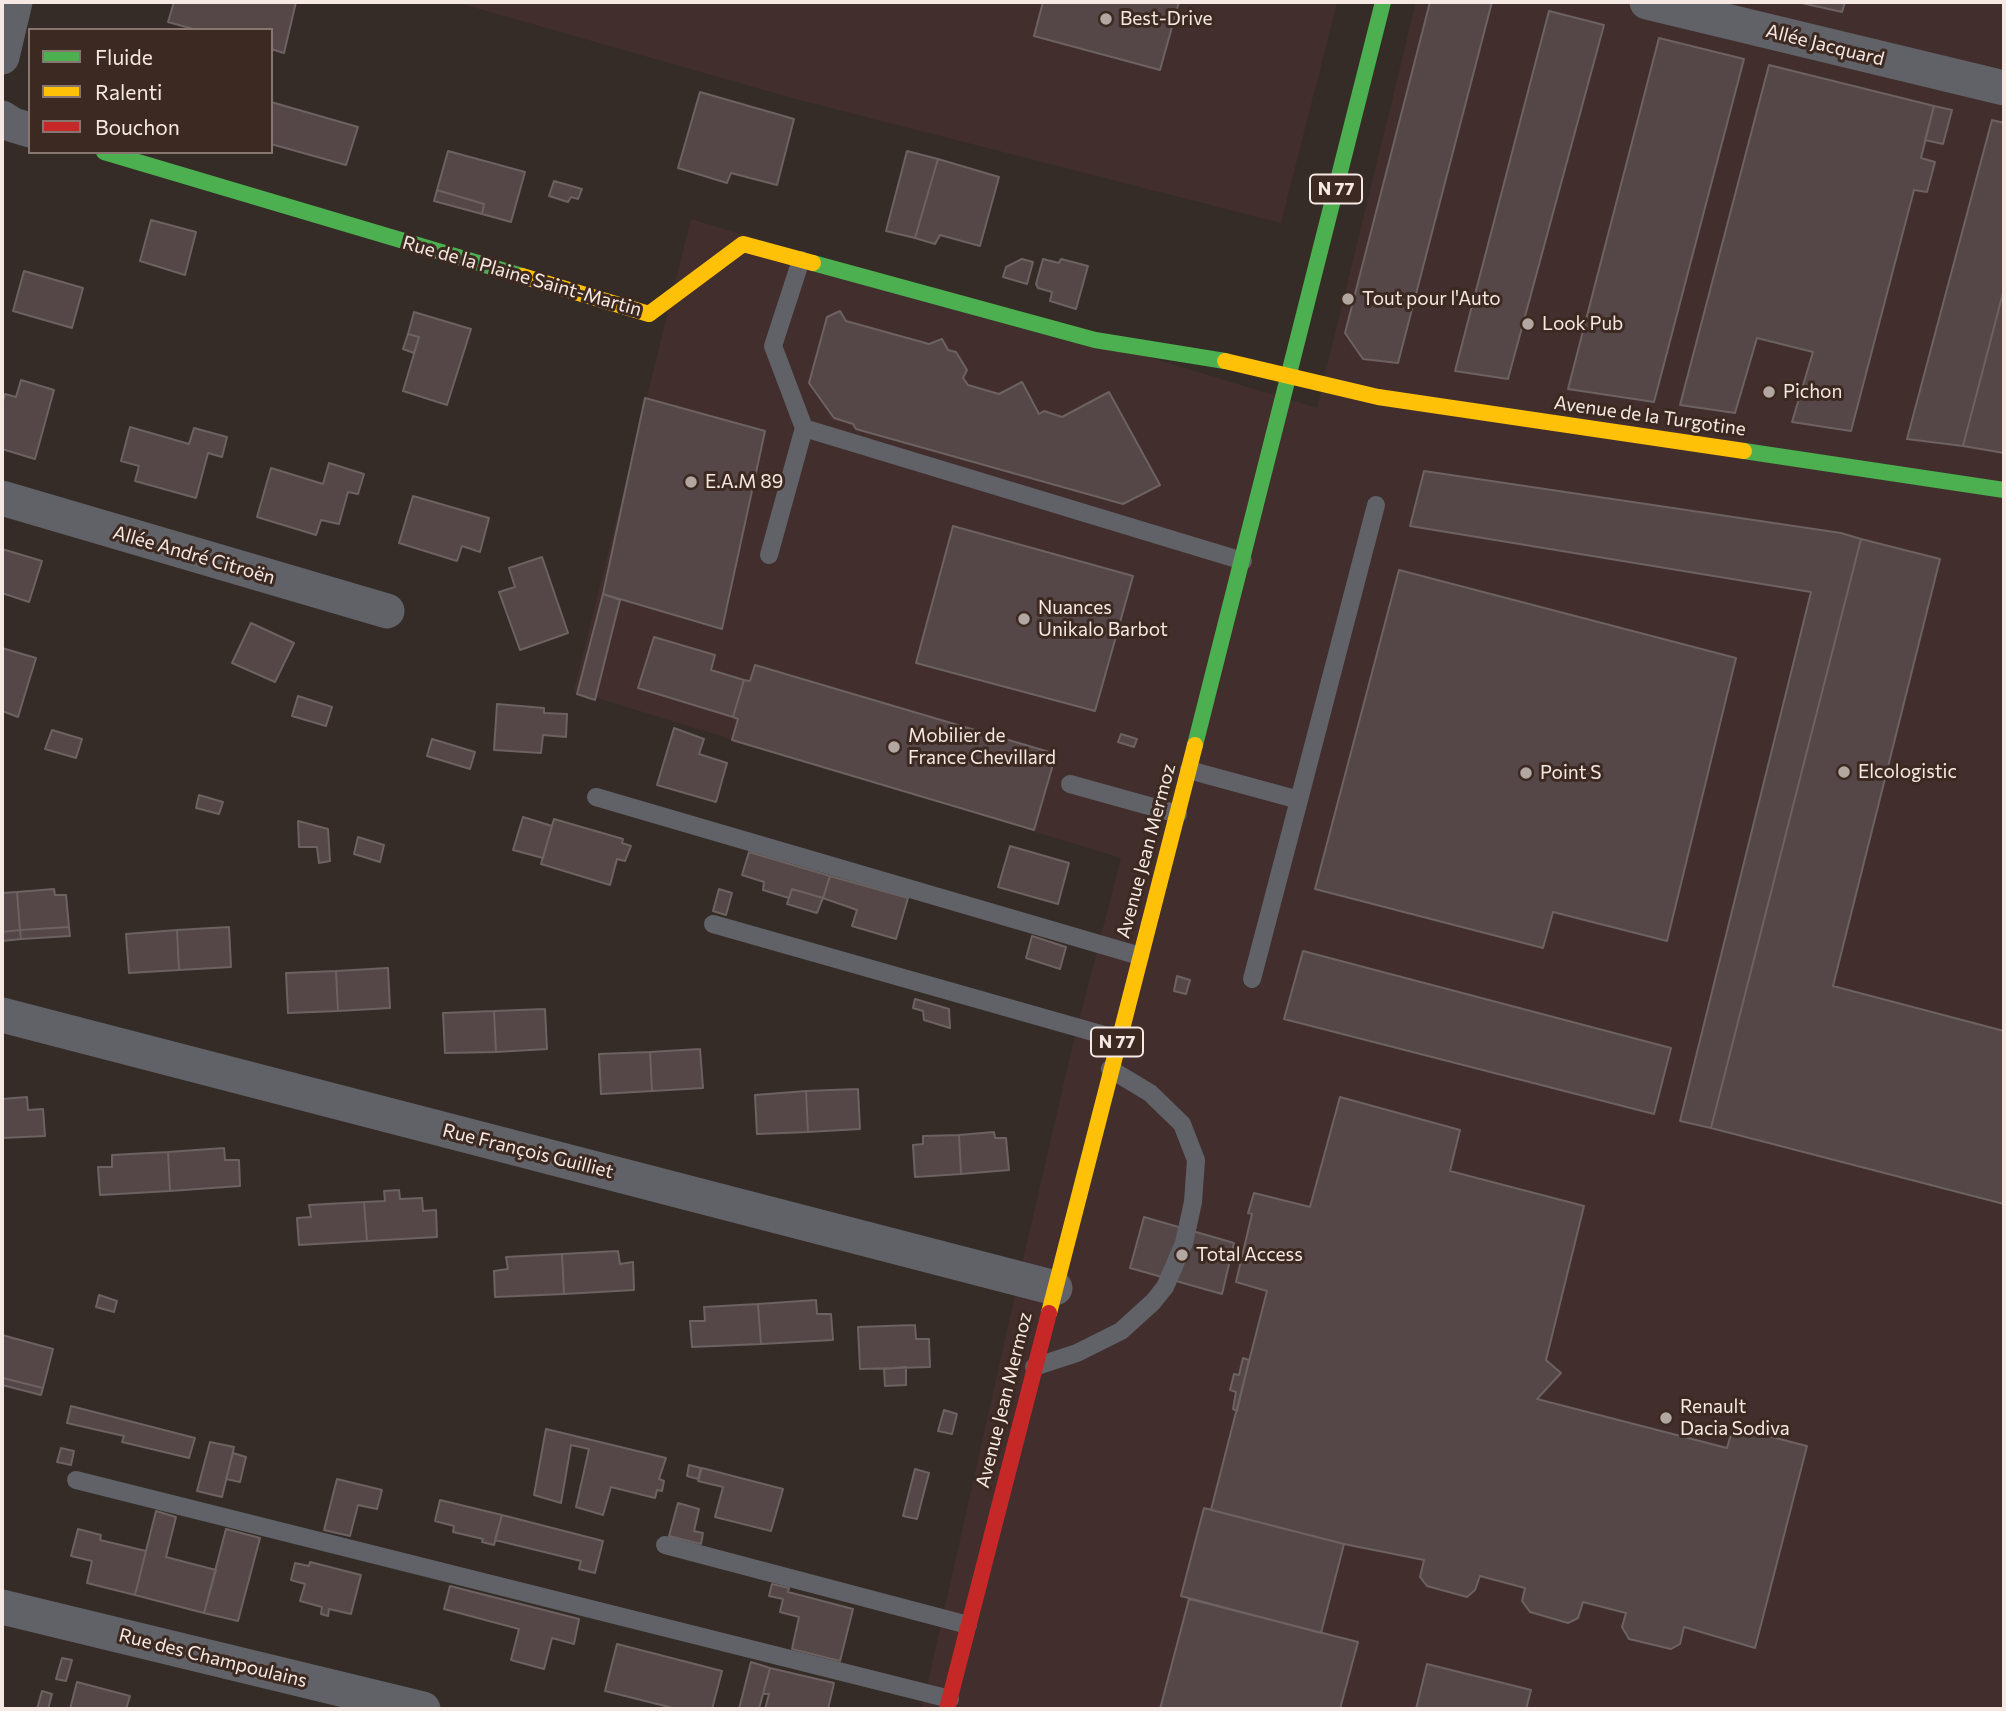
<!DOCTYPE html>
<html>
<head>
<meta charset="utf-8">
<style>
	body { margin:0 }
	#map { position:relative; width:2006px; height:1711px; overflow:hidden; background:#362c27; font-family:Commissioner,sans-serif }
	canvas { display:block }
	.frame { position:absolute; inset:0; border:4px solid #f6e9e3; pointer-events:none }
	.legend { position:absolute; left:28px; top:28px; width:245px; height:126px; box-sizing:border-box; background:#3c2921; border:2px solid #86766f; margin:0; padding:9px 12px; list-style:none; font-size:21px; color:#f6e9e3 }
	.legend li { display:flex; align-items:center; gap:14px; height:35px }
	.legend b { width:35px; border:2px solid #86766f }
</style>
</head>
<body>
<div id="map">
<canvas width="2006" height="1711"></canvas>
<div class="frame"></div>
<ul class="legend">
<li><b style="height:9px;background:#4caf50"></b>Fluide</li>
<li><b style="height:9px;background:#ffc107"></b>Ralenti</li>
<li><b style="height:9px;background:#c62828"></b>Bouchon</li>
</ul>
</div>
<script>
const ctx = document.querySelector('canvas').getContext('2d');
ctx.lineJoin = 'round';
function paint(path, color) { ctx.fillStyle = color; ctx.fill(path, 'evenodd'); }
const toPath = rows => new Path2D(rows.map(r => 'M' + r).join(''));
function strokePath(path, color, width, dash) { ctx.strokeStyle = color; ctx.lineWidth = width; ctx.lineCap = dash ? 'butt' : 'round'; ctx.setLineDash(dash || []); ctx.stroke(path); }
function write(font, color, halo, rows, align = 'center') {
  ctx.font = font + ' Commissioner,sans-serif'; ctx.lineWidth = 6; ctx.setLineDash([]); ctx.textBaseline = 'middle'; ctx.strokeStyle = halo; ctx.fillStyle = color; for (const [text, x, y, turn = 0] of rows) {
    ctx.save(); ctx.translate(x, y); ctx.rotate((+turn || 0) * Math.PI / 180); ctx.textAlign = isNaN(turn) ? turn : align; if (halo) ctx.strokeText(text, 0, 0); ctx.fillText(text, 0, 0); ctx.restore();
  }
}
paint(toPath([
	[455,2,1337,2,1281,223,792,98],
	[1416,2,2004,2,2004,1709,922,1709,1023,1260,1073,1044,1121,858,574,691,691,219,1317,408]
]), '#422f2d');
const building = toPath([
	[174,2,296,2,284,53,271,49,271,30,197,30,168,22,174,2],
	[1043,2,1179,2,1160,70,1034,36,1043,2],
	[1430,2,1492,2,1398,363,1363,359,1345,333,1430,2],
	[1797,2,1845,2,1842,12,1797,2],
	[1549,11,1604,25,1508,379,1455,371,1549,11],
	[1659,38,1744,59,1654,402,1568,389,1659,38],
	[1769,65,1934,106,1921,158,1935,162,1927,192,1914,190,1851,431,1792,422,1813,352,1757,338,1735,413,1680,405,1769,65],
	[700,92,794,119,777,185,731,173,727,183,678,168,700,92],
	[271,102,358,127,346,165,271,144,271,102],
	[1934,106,1952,110,1943,144,1925,140,1934,106],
	[1992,120,2004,123,2004,289,1963,446,1907,439,1992,120],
	[448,151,525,172,511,222,482,214,484,204,437,190,448,151],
	[907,151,938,159,915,238,886,231,907,151],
	[938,159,999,177,980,246,940,235,935,244,915,238,938,159],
	[554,181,582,189,578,199,571,197,568,202,549,196,554,181],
	[437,190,484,204,482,214,434,201,437,190],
	[151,220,196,232,185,275,140,261,151,220],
	[1022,259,1033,262,1027,284,1003,277,1006,267,1022,259],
	[1043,259,1059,263,1061,259,1088,266,1076,309,1050,301,1052,292,1038,288,1036,284,1043,259],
	[24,271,83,288,72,328,13,311,24,271],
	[2004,289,2004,453,1963,446,2004,289],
	[840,311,846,321,929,344,942,339,948,350,956,352,967,370,963,378,968,385,999,394,1022,382,1039,414,1044,411,1062,417,1109,392,1160,485,1123,504,856,429,853,424,834,418,809,383,827,317,840,311],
	[414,312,471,329,447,405,403,391,419,337,408,334,414,312],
	[408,334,419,337,414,353,403,349,408,334],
	[21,380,54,390,35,459,2,449,2,405,5,394,16,397,21,380],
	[645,398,765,431,722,629,603,594,645,398],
	[130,427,189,444,194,428,227,437,222,457,208,453,196,498,135,481,139,466,121,461,130,427],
	[329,463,364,474,358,494,348,492,339,524,321,520,316,535,257,517,271,468,323,484,329,463],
	[1424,471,1841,533,1861,539,1711,1128,1680,1121,1811,592,1410,526,1424,471],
	[413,496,489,518,480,552,462,546,457,561,399,543,413,496],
	[953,526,1133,576,1095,711,916,663,953,526],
	[1861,539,1940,559,1833,986,2004,1031,2004,1204,1711,1128,1861,539],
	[2,549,42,561,29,602,2,593,2,549],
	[542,557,568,633,520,650,499,592,515,587,509,568,542,557],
	[1399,570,1736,658,1667,941,1553,912,1543,948,1315,889,1399,570],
	[603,594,620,600,595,700,577,694,603,594],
	[251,623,294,643,275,682,232,663,251,623],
	[654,637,715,655,711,670,744,680,733,717,638,688,654,637],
	[2,648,36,658,18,717,2,711,2,648],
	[755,665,1056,754,1034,830,732,740,738,719,733,717,744,680,750,681,755,665],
	[298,696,332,707,326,726,292,716,298,696],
	[497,704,544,708,544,713,567,714,566,737,543,735,541,753,494,750,497,704],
	[674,728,704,739,699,754,727,763,716,802,657,785,674,728],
	[52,730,82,739,76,758,45,749,52,730],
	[1121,734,1137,739,1134,747,1118,742,1121,734],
	[432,739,475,752,470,769,427,756,432,739],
	[199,795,223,802,219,814,196,808,199,795],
	[523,817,552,826,543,858,513,850,523,817],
	[554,819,623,839,622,843,631,846,625,861,617,859,610,885,541,864,554,819],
	[298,821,328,829,330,861,319,863,317,847,299,847,298,821],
	[358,837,384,845,380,862,354,854,358,837],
	[1010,846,1069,863,1058,904,998,887,1010,846],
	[749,852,830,876,823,898,792,889,789,898,763,890,764,882,742,875,749,852],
	[830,876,908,898,896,939,852,926,857,910,823,898,830,876],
	[54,889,55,895,66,895,69,927,20,930,17,892,54,889],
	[719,889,732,893,726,915,713,911,719,889],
	[792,889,823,898,817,913,787,904,792,889],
	[17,892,20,930,2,932,2,893,17,892],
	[69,927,70,936,21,939,20,930,69,927],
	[229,927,231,967,179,970,177,930,229,927],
	[20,930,21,939,2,941,2,932,20,930],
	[177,930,179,970,129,973,126,934,177,930],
	[1032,936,1066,947,1060,969,1026,958,1032,936],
	[1303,951,1671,1048,1654,1114,1284,1019,1303,951],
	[388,968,390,1008,338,1011,336,971,388,968],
	[336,971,338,1011,288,1013,286,973,336,971],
	[1177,976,1190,980,1186,994,1174,991,1177,976],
	[915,999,949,1009,950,1028,924,1020,923,1011,913,1008,915,999],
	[545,1009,547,1049,496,1052,494,1011,545,1009],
	[494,1011,496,1052,445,1053,443,1013,494,1011],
	[700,1049,703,1088,652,1091,650,1052,700,1049],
	[650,1052,652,1091,601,1094,599,1054,650,1052],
	[858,1089,860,1129,808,1132,806,1091,858,1089],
	[806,1091,808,1132,757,1134,755,1095,806,1091],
	[27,1097,28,1110,43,1109,45,1136,2,1138,2,1099,27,1097],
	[1340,1097,1460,1130,1450,1171,1584,1206,1546,1360,1561,1373,1537,1399,1727,1448,1733,1427,1807,1446,1755,1648,1684,1627,1680,1644,1671,1649,1629,1639,1622,1627,1626,1613,1583,1602,1578,1618,1568,1623,1530,1612,1522,1601,1525,1588,1480,1576,1475,1590,1467,1597,1427,1586,1420,1577,1424,1560,1344,1544,1211,1510,1267,1291,1236,1282,1252,1214,1248,1213,1254,1193,1310,1207,1340,1097],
	[994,1132,995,1138,1006,1138,1009,1170,961,1174,959,1135,994,1132],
	[959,1135,961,1174,915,1177,913,1145,923,1144,923,1136,959,1135],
	[224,1148,225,1160,239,1160,240,1186,170,1191,168,1152,224,1148],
	[168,1152,170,1191,100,1195,98,1167,112,1167,112,1155,168,1152],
	[399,1190,400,1199,422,1198,423,1211,436,1210,437,1237,367,1241,364,1202,385,1201,384,1191,399,1190],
	[364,1202,367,1241,299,1245,297,1218,311,1217,309,1205,364,1202],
	[1144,1217,1234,1243,1222,1294,1130,1268,1144,1217],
	[618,1251,620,1264,633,1262,634,1290,564,1294,562,1254,618,1251],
	[562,1254,564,1294,495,1297,494,1271,508,1269,506,1257,562,1254],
	[99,1295,117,1301,114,1312,96,1307,99,1295],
	[816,1300,817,1314,831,1314,833,1340,761,1344,758,1304,816,1300],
	[758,1304,761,1344,692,1347,690,1321,705,1321,704,1307,758,1304],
	[915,1325,916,1339,929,1339,930,1367,860,1369,858,1327,915,1325],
	[2,1335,53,1349,43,1388,3,1378,2,1382,2,1335],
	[1243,1358,1249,1360,1237,1411,1233,1409,1236,1392,1230,1390,1234,1374,1239,1375,1243,1358],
	[906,1367,906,1385,885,1386,884,1369,906,1367],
	[3,1378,43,1388,41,1395,2,1385,3,1378],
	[71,1406,195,1438,189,1458,122,1442,124,1436,67,1423,71,1406],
	[944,1410,957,1414,952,1434,938,1431,944,1410],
	[546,1429,666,1458,659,1479,664,1481,662,1491,657,1490,655,1498,611,1487,603,1515,576,1507,589,1449,571,1445,561,1503,534,1495,546,1429],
	[210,1442,234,1447,222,1497,197,1491,210,1442],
	[61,1448,74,1451,71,1465,57,1462,61,1448],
	[233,1453,246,1457,240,1482,226,1479,233,1453],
	[689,1465,701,1468,698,1479,687,1476,689,1465],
	[702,1468,783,1489,771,1531,715,1517,723,1487,698,1481,702,1468],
	[915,1469,929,1473,917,1519,903,1516,915,1469],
	[337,1479,382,1490,377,1509,358,1505,350,1536,324,1530,337,1479],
	[440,1500,502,1515,494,1545,482,1542,483,1539,453,1532,454,1526,435,1521,440,1500],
	[678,1503,699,1509,694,1531,703,1533,701,1544,669,1536,678,1503],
	[1204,1508,1344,1544,1321,1633,1181,1596,1204,1508],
	[156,1511,176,1517,166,1557,216,1570,204,1613,135,1595,156,1511],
	[502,1515,603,1541,595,1573,579,1569,581,1561,495,1540,502,1515],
	[78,1529,101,1535,100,1540,146,1551,135,1595,87,1583,92,1561,71,1556,78,1529],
	[226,1529,260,1538,238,1621,204,1613,226,1529],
	[310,1562,361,1575,351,1614,329,1609,328,1616,321,1614,322,1607,300,1601,305,1584,291,1580,295,1563,309,1566,310,1562],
	[772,1584,789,1588,788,1592,853,1609,840,1661,792,1649,799,1617,780,1612,783,1599,769,1596,772,1584],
	[450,1586,579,1619,574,1644,552,1638,544,1669,511,1660,519,1629,444,1609,450,1586],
	[1189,1599,1358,1642,1340,1709,1160,1709,1189,1599],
	[617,1644,722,1671,712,1709,677,1709,605,1691,617,1644],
	[62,1658,72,1660,66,1681,56,1679,62,1658],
	[751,1662,770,1668,759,1709,739,1709,751,1662],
	[1427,1664,1531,1690,1526,1709,1416,1709,1427,1664],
	[770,1668,834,1683,828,1709,765,1709,769,1694,763,1694,770,1668],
	[77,1682,130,1696,126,1709,70,1709,77,1682],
	[42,1691,52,1694,48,1709,37,1709,42,1691]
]);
paint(building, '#554647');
strokePath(building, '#6c6262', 2);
strokePath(toPath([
	[801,260,773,346,804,428,1243,561],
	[769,555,804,428],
	[1189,770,1299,800,1376,505],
	[1070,784,1178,814],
	[596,797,1140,956],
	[713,924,1118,1039],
	[1252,979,1299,800],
	[1034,1367,1077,1353,1121,1331,1153,1302,1165,1287,1184,1243,1193,1202,1196,1160,1182,1124,1150,1093,1110,1069],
	[76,1480,950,1699],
	[665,1545,968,1625]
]), '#606268', 18);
strokePath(toPath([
	[1647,2,2004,88],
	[2,57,15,2],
	[2,118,13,125,30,130],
	[2,498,387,611],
	[2,1015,1055,1288],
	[2,1607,423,1709]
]), '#606268', 35);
strokePath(toPath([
	[104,152,522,276],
	[813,263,1095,340,1225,361],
	[1744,451,2004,490],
	[1195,745,1383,2]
]), '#4caf50', 16);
strokePath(toPath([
	[522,276,649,314,743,244,813,263],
	[1225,361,1378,397,1744,451],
	[1049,1313,1195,745]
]), '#ffc107', 16);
strokePath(toPath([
	[947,1709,1049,1313]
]), '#c62828', 16);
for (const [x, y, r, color] of [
	[1106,19,7,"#b3a7a1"],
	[1348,299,7,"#b3a7a1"],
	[1528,324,7,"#b3a7a1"],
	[1769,392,7,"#b3a7a1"],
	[691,482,7,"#b3a7a1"],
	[1024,619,7,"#b3a7a1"],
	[894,747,7,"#b3a7a1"],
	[1844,772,7,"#b3a7a1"],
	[1526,773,7,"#b3a7a1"],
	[1182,1255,7,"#b3a7a1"],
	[1666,1418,7,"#b3a7a1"]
]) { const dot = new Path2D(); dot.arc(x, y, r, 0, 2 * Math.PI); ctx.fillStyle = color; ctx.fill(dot); strokePath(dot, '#3c2921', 2.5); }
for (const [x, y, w] of [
	[1336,189,52],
	[1117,1042,52]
]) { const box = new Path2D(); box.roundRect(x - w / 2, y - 14.5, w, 29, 5); ctx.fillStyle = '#3c2921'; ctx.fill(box); strokePath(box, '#f6e9e3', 2); }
write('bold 18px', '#f6e9e3', null, [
	["N 77",1336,189],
	["N 77",1117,1042]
]);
write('19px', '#f6e9e3', '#3c2921', [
	["Best-Drive",1120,19],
	["Tout pour l'Auto",1362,299],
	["Look Pub",1542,324],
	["Pichon",1783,392],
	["E.A.M 89",705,482],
	["Nuances",1038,608],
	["Unikalo Barbot",1038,630],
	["Mobilier de",908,736],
	["France Chevillard",908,758],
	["Elcologistic",1858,772],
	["Point S",1540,773],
	["Total Access",1196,1255],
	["Renault",1680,1407],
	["Dacia Sodiva",1680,1429]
], 'left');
write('19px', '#f6e9e3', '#3c2921', [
	["Allée Jacquard",1825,45,14],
	["Rue de la Plaine Saint-Martin",522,276,16],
	["Avenue de la Turgotine",1650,416,8],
	["Allée André Citroën",194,555,16],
	["Avenue Jean Mermoz",1146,851,-75],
	["Rue François Guilliet",528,1151,14],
	["Avenue Jean Mermoz",1004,1400,-76],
	["Rue des Champoulains",213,1658,14]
]);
</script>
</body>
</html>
